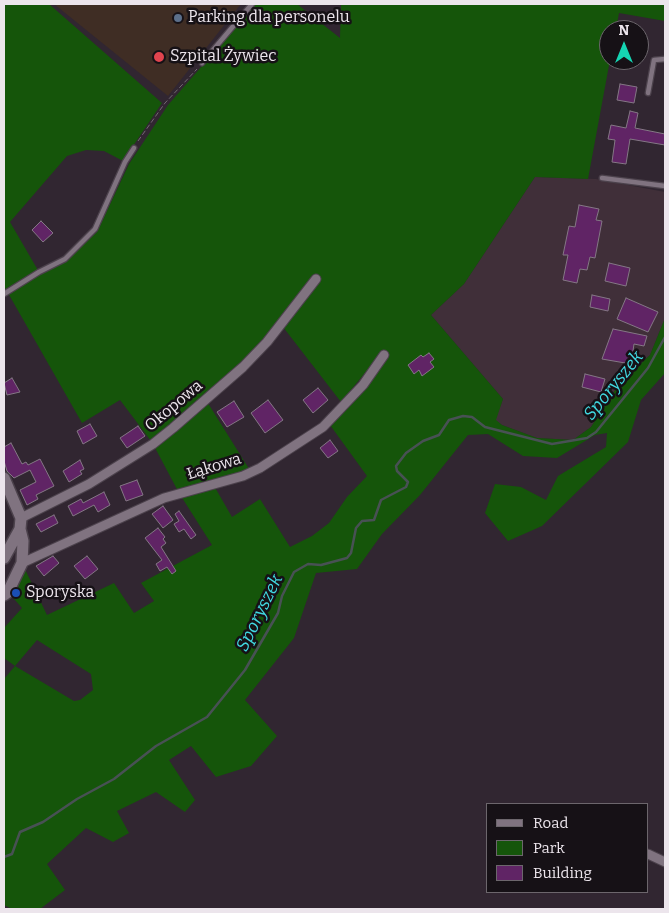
<!DOCTYPE html>
<html>
<head>
<meta charset="utf-8">
<style>
	body { margin:0 }
	#map { position:relative; width:669px; height:913px; overflow:hidden; background:#312631; font-family:Bitter,serif }
	canvas { display:block }
	.frame { position:absolute; inset:0; border:5px solid #ece5ec; pointer-events:none }
	.legend { position:absolute; left:486px; top:803px; width:162px; height:90px; box-sizing:border-box; background:#161116; border:1px solid #6c666c; margin:0; padding:6px 9px; list-style:none; font-size:15px; color:#ece5ec }
	.legend li { display:flex; align-items:center; gap:10px; height:25px }
	.legend b { width:25px; border:1px solid #6c666c }
	.north { position:absolute; left:599px; top:20px; width:50px; height:50px; box-sizing:border-box; background:#161116; border:1px solid #6c666c; border-radius:50%; rotate:0deg; font-size:14px; font-weight:700; line-height:20px; text-align:center; color:#ece5ec }
	.north::after { content:''; display:block; margin:auto; width:18px; height:22px; background:#15d5b3; clip-path:polygon(50% 0,100% 100%,50% 72%,0 100%) }
</style>
</head>
<body>
<div id="map">
<canvas width="669" height="913"></canvas>
<div class="frame"></div>
<ul class="legend">
<li><b style="height:6px;background:#807380"></b>Road</li>
<li><b style="height:14px;background:#15550a"></b>Park</li>
<li><b style="height:14px;background:#602465"></b>Building</li>
</ul>
<div class="north">N</div>
</div>
<script>
const ctx = document.querySelector('canvas').getContext('2d');
ctx.lineJoin = 'round';
function paint(path, color) { ctx.fillStyle = color; ctx.fill(path, 'evenodd'); }
const toPath = rows => new Path2D(rows.map(r => 'M' + r).join(''));
function strokePath(path, color, width, dash) { ctx.strokeStyle = color; ctx.lineWidth = width; ctx.lineCap = dash ? 'butt' : 'round'; ctx.setLineDash(dash || []); ctx.stroke(path); }
function write(font, color, halo, rows, align = 'center') {
  ctx.font = font + ' Bitter,serif'; ctx.lineWidth = 5; ctx.setLineDash([]); ctx.textBaseline = 'middle'; ctx.strokeStyle = halo; ctx.fillStyle = color; for (const [text, x, y, turn = 0] of rows) {
    ctx.save(); ctx.translate(x, y); ctx.rotate((+turn || 0) * Math.PI / 180); ctx.textAlign = isNaN(turn) ? turn : align; if (halo) ctx.strokeText(text, 0, 0); ctx.fillText(text, 0, 0); ctx.restore();
  }
}
paint(toPath([
	[535,177,596,179,665,192,665,318,650,355,619,384,591,427,573,440,537,438,502,425,495,420,503,399,431,315,464,284]
]), '#402f39');
paint(toPath([
	[54,4,241,4,168,96]
]), '#3f2d24');
paint(toPath([
	[4,4,49,4,162,103,123,161,104,151,86,150,67,156,10,222,39,272,65,259,66,261,97,232,129,164,168,105,256,4,297,4,340,38,341,4,665,4,665,21,619,13,616,30,609,30,610,60,588,179,535,177,464,284,431,315,503,399,496,420,502,425,537,438,573,440,591,427,619,384,650,355,665,318,665,373,641,400,628,442,542,526,508,541,485,513,495,484,521,487,546,500,558,476,606,447,607,433,595,435,557,458,523,456,488,434,468,435,420,495,382,534,357,569,316,573,294,638,245,700,277,736,251,766,216,777,191,746,169,760,195,800,185,812,156,792,117,811,129,833,113,842,86,828,47,864,65,890,40,909,12,909,4,905,4,679,15,666,4,658,4,628,22,608,8,592,22,563,47,615,114,583,134,613,154,601,141,583,212,545,179,493,153,444,206,400,251,472,213,484,232,517,260,499,290,547,312,536,329,523,347,497,367,476,330,425,387,352,383,351,341,402,283,327,265,340,241,364,151,441,120,400,82,423,4,286],
	[37,640,91,674,93,690,80,700,74,701,15,666]
]), '#15550a');
strokePath(toPath([
	[4,857,12,854,20,832,43,822,77,799,114,779,156,746,207,717,245,670,278,613,282,596,294,572,308,564,321,565,347,558,351,553,356,528,362,521,374,520,381,500,406,487,408,482,397,471,396,466,406,453,423,441,439,435,449,420,463,416,472,417,485,427,552,444,587,438,596,432,648,368,665,337]
]), '#485154', 2.5);
const building = toPath([
	[620,84,637,87,634,103,617,100,620,84],
	[630,111,638,113,635,128,665,134,665,145,630,139,626,164,612,162,615,140,608,139,611,125,626,128,630,111],
	[579,205,599,209,596,220,602,221,595,258,590,257,587,270,580,269,577,283,563,280,568,255,563,255,569,226,575,227,579,205],
	[41,221,53,233,43,242,32,230,41,221],
	[609,263,630,268,626,286,605,281,609,263],
	[592,295,610,299,608,311,590,307,592,295],
	[626,298,658,312,648,332,617,319,626,298],
	[613,329,647,336,644,346,634,344,631,364,602,359,613,329],
	[429,353,434,359,430,362,434,367,422,376,419,370,414,374,408,365,421,355,423,357,429,353],
	[585,374,605,379,601,392,582,387,585,374],
	[12,378,20,392,7,395,4,383,12,378],
	[318,388,328,400,313,413,303,400,318,388],
	[268,400,283,420,265,433,251,413,268,400],
	[234,401,244,417,227,427,217,412,234,401],
	[90,424,97,436,83,444,77,431,90,424],
	[138,426,145,436,127,448,120,438,138,426],
	[330,440,338,451,328,458,320,448,330,440],
	[11,443,22,464,26,462,28,465,40,459,54,486,36,495,38,499,27,505,20,490,36,482,30,470,14,478,7,471,4,461,4,447,11,443],
	[80,460,84,469,80,471,82,474,69,482,63,471,80,460],
	[137,480,143,495,126,501,120,486,137,480],
	[104,492,110,505,98,512,94,505,73,516,68,506,81,499,83,503,104,492],
	[163,506,173,520,163,528,152,514,163,506],
	[179,511,196,535,191,539,184,529,179,532,174,524,179,521,175,514,179,511],
	[54,515,58,523,41,532,36,524,54,515],
	[158,528,165,537,163,539,166,543,161,547,176,571,172,574,167,567,160,571,156,564,162,560,145,538,158,528],
	[53,556,59,563,44,576,36,566,53,556],
	[87,556,98,569,85,579,74,566,87,556]
]);
paint(building, '#602465');
strokePath(building, '#847785', 1);
const service = toPath([
	[202,63,252,4],
	[648,93,654,60,665,59],
	[602,178,665,186],
	[4,294,39,272,65,259,95,229,125,162,134,148]
]);
const minor = toPath([
	[21,518,89,484,153,444,173,428,243,367,267,342,316,279],
	[22,563,164,498,243,476,260,468,323,427,363,385,384,355],
	[648,854,665,862]
]);
const tertiary = toPath([
	[4,478,21,518,20,529,23,541,22,563,8,592,4,595],
	[4,558,20,529]
]);
strokePath(service, '#4c424c', 7);
strokePath(minor, '#4c424c', 11);
strokePath(tertiary, '#4c424c', 14);
strokePath(toPath([
	[138,141,165,103,197,69]
]), '#746a74', 1, [5, 2.5]);
strokePath(service, '#807380', 4.5);
strokePath(minor, '#807380', 9);
strokePath(tertiary, '#807380', 11);
for (const [x, y, r, color] of [
	[178,18,5,"#5c6f8a"],
	[159,57,6,"#e0444e"],
	[16,593,5,"#1a4fb4"]
]) { const dot = new Path2D(); dot.arc(x, y, r, 0, 2 * Math.PI); ctx.fillStyle = color; ctx.fill(dot); strokePath(dot, '#161116', 2); }
write('16px', '#ece5ec', '#161116', [
	["Parking dla personelu",188,18],
	["Szpital Żywiec",170,57],
	["Sporyska",26,593]
], 'left');
write('16px', '#ece5ec', '#161116', [
	["Okopowa",174,406,-40],
	["Łąkowa",214,467,-17]
]);
write('italic 18px', '#41d8e0', '#161116', [
	["Sporyszek",614,386,-51],
	["Sporyszek",260,613,-64]
]);
</script>
</body>
</html>
